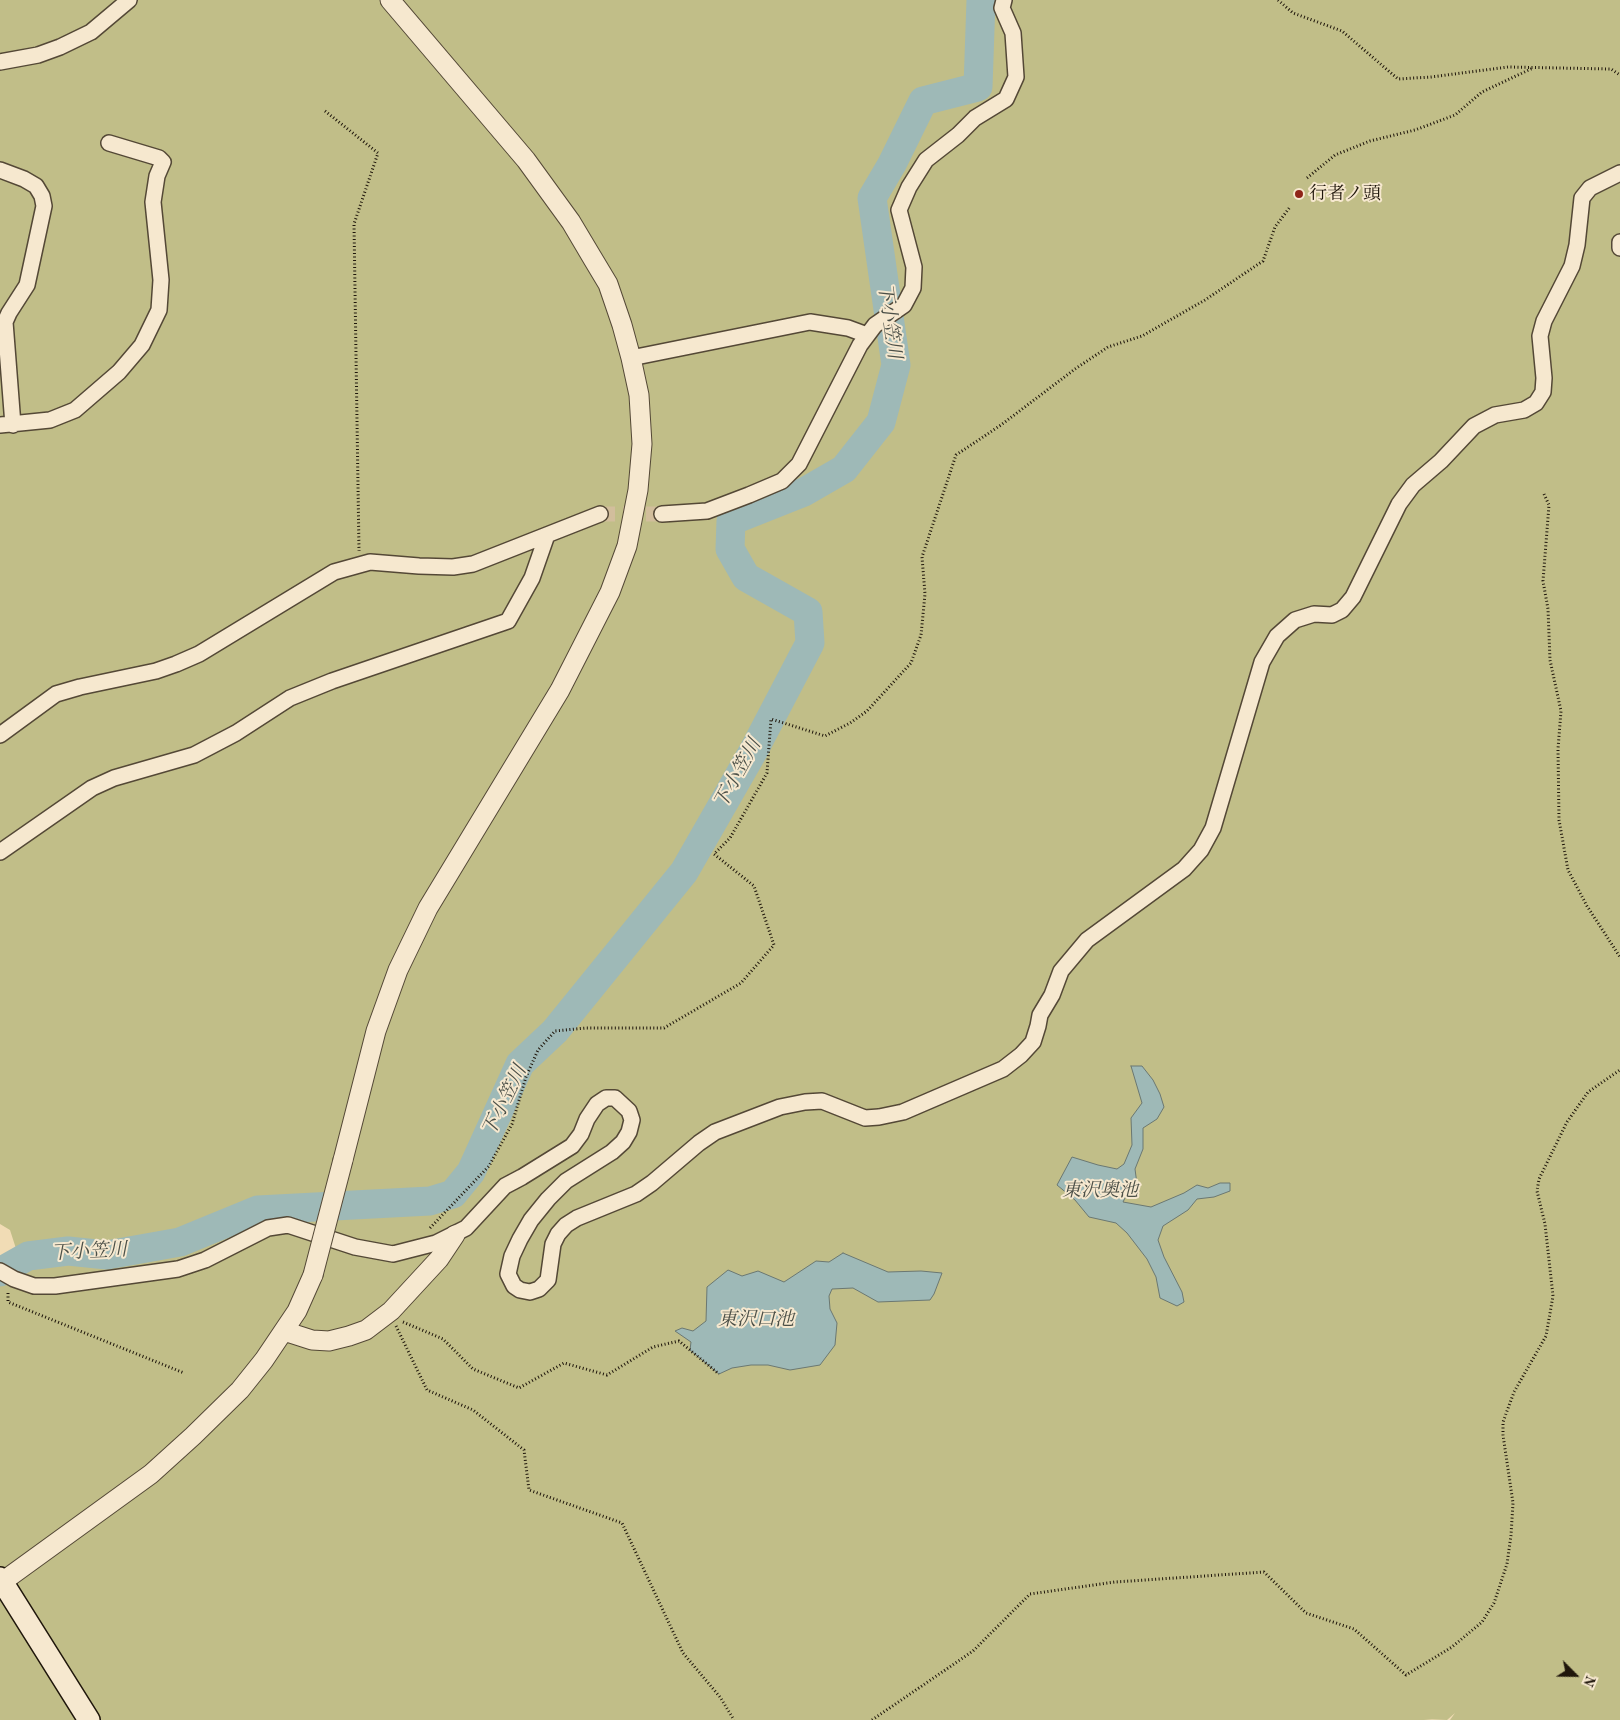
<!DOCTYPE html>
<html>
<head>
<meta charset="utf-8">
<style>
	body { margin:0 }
	#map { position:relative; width:1620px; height:1720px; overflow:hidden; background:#f1dcb5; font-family:"Old Standard TT",serif }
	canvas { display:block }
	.north { position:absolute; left:1550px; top:1650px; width:50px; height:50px; -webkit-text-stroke:4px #f6e8cf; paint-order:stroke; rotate:113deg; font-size:14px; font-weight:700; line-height:20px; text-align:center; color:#1f160b }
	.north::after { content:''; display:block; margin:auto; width:18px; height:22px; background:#1f160b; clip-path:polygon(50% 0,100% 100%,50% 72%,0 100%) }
</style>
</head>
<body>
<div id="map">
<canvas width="1620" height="1720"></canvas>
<div class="north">N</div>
</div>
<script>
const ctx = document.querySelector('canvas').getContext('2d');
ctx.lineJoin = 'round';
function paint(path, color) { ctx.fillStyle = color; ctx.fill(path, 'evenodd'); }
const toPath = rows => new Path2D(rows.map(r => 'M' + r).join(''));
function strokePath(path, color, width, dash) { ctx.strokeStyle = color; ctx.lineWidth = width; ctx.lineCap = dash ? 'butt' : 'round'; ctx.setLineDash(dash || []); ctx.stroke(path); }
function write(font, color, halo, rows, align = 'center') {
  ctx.font = font + ' "Old Standard TT","Noto Serif JP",serif'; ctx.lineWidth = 4; ctx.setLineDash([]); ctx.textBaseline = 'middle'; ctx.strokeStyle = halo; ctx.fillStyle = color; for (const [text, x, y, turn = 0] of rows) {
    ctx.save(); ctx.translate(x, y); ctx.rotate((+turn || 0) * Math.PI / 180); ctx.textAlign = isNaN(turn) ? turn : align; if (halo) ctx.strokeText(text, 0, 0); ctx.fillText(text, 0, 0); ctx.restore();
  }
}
paint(toPath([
	[0,0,1620,0,1620,1720,1450,1720,1455,1713,1447,1720,1424,1719,1432,1720,0,1720,0,1273,20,1261,10,1230,0,1224]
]), '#c1be88');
const water = toPath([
	[1131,1066,1142,1066,1153,1080,1160,1094,1164,1107,1157,1119,1143,1128,1143,1149,1135,1169,1137,1184,1129,1190,1123,1202,1151,1207,1184,1193,1197,1185,1208,1188,1220,1183,1230,1183,1230,1191,1214,1197,1197,1199,1188,1210,1163,1226,1158,1240,1164,1257,1182,1292,1184,1302,1177,1306,1160,1298,1156,1277,1147,1259,1127,1233,1116,1223,1089,1217,1075,1200,1057,1185,1072,1157,1098,1165,1117,1169,1124,1164,1132,1145,1131,1118,1142,1103,1131,1066],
	[843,1253,888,1272,921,1271,942,1273,934,1294,930,1300,878,1302,853,1288,832,1289,829,1296,830,1309,837,1323,835,1345,820,1365,790,1370,768,1365,751,1365,732,1368,719,1374,690,1350,691,1342,675,1331,682,1328,693,1331,706,1321,707,1287,728,1270,742,1276,758,1271,784,1282,816,1261,829,1262,843,1253]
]);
paint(water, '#9eb9b7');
strokePath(water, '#6b7872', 1);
strokePath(toPath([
	[0,1272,28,1256,68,1251,107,1255,180,1242,258,1210,430,1201,453,1194,471,1172,520,1064,555,1031,684,872,755,748,810,643,808,612,746,577,730,549,731,521,804,492,844,469,881,422,896,365,872,198,892,164,923,101,978,87,981,0]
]), '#9eb9b7', 29);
strokePath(toPath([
	[600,514,662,514]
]), '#d2be9c', 15, [15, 8]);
const minor = toPath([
	[0,62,38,55,60,47,91,32,129,0],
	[0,170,24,179,36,186,42,196,44,206,27,285,9,313,5,322,13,425],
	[1620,242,1620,248],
	[631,358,810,322,848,328,867,335],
	[0,425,50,420,75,410,119,372,142,345,159,310,161,280,153,202,157,176,163,162,159,158,109,143],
	[662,514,707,511,749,495,782,481,799,464,860,345,875,325,904,305,913,288,914,267,899,210,909,187,926,160,958,135,975,118,1006,99,1016,77,1013,33,1002,8,1004,0],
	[0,735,56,694,80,687,156,671,176,664,199,654,334,572,370,562,419,566,453,567,473,564,600,514],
	[0,852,92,788,114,778,194,755,236,733,290,698,332,681,508,621,532,578,547,535],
	[0,1271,14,1279,34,1286,55,1286,178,1269,205,1260,268,1228,288,1225,355,1247,393,1254,436,1243,466,1228,505,1186,522,1177,572,1146,581,1134,587,1119,597,1104,606,1098,615,1098,629,1111,632,1120,629,1132,623,1142,612,1152,566,1181,548,1199,531,1220,520,1239,512,1256,508,1274,514,1286,520,1290,530,1292,539,1289,548,1280,553,1244,558,1234,566,1225,577,1218,636,1194,652,1183,699,1143,715,1132,780,1107,805,1102,822,1101,865,1118,879,1117,903,1112,1003,1069,1021,1055,1033,1042,1038,1026,1040,1015,1052,995,1061,971,1087,940,1184,869,1201,850,1213,828,1262,662,1277,636,1295,620,1314,614,1332,615,1342,610,1353,597,1399,504,1413,485,1441,461,1474,426,1495,415,1524,410,1536,403,1543,392,1544,378,1540,336,1544,321,1572,266,1577,245,1582,198,1590,188,1620,173]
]);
const tertiary = toPath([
	[343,1160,376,1031,398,970,428,908,560,690,610,592,627,546,638,490,642,444,639,395,631,358,622,325,608,284,593,259,571,222,526,160,390,0],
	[284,1331,312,1340,329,1341,349,1336,366,1330,391,1311,439,1259,455,1235],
	[2,1582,151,1474,193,1436,240,1390,264,1360,297,1311,313,1275]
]);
const secondary = toPath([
	[0,1578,89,1720]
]);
strokePath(minor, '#544836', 18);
strokePath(tertiary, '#544836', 21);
strokePath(secondary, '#1f160b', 24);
strokePath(toPath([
	[1278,0,1293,13,1342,31,1398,79,1431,77,1508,67,1611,69,1620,75],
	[325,111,378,153,354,224,359,551],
	[1307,178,1335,155,1370,141,1415,130,1455,115,1482,92,1533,68],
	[1544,494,1549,505,1543,581,1548,609,1550,660,1561,711,1558,749,1559,820,1568,870,1587,906,1620,957],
	[430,1228,489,1166,512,1124,526,1077,538,1050,555,1031,586,1028,664,1028,741,983,774,945,754,886,714,854,730,838,767,773,771,719,825,736,850,723,867,711,911,663,921,635,925,594,922,557,956,455,1001,425,1075,369,1108,347,1142,336,1205,300,1263,261,1275,227,1290,207],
	[8,1293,8,1302,184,1373],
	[403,1322,443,1339,473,1369,519,1388,564,1363,607,1375,653,1347,679,1341,719,1374],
	[396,1326,427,1390,473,1410,524,1450,529,1490,622,1523,683,1653,720,1697,734,1720],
	[872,1720,973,1651,1030,1594,1115,1582,1264,1572,1306,1613,1354,1629,1406,1675,1452,1647,1482,1622,1494,1603,1507,1564,1511,1535,1513,1503,1503,1435,1503,1422,1514,1392,1546,1336,1553,1296,1545,1224,1537,1191,1539,1179,1567,1122,1588,1092,1620,1070]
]), '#1f160b', 3, [1, 2.5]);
strokePath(minor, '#f6e8cf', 15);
strokePath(tertiary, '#f6e8cf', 19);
strokePath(secondary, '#f6e8cf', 21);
const tertiaryBridge = toPath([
	[313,1275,343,1160]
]);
strokePath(tertiaryBridge, '#544836', 21, []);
strokePath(tertiaryBridge, '#f6e8cf', 19);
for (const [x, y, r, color] of [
	[1299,194,5,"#8f2418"]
]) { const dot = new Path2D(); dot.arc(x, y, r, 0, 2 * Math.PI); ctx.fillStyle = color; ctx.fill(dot); strokePath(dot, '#f6e8cf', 2); }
write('18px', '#1f160b', '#f6e8cf', [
	["行者ノ頭",1309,194]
], 'left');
write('italic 19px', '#4b4f47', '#f6e8cf', [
	["下小笠川",889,321,82],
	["下小笠川",738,774,-61],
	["下小笠川",505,1101,-64],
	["東沢奥池",1100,1191],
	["下小笠川",89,1252,-3],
	["東沢口池",756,1320]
]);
</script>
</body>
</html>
